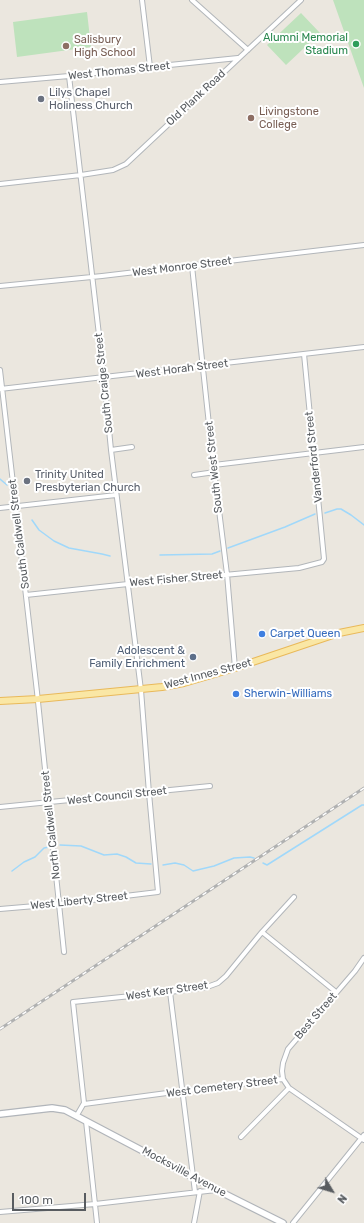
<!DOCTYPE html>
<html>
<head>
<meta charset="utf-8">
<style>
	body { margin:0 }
	#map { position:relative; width:364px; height:1223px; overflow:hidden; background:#ebe7df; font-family:Rubik,sans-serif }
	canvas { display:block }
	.north { position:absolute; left:312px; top:1171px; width:40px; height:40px; -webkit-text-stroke:3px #fff; paint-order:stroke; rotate:128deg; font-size:11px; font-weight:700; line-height:16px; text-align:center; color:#585c60 }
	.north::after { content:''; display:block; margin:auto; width:14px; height:18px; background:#585c60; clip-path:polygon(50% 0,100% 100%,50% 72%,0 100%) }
	.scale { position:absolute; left:12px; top:1193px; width:74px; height:18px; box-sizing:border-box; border:2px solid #585c60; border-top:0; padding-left:5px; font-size:12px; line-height:14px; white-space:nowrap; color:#585c60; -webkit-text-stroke:3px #fff; paint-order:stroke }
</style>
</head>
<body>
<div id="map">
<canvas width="364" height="1223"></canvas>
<div class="north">N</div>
<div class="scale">100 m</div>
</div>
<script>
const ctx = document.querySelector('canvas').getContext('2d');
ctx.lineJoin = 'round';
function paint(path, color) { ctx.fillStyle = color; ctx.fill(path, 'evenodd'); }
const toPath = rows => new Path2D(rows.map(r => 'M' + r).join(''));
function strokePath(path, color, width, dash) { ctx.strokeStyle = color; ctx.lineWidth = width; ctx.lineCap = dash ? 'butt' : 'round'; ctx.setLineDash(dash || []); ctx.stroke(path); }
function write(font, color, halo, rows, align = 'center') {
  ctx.font = font + ' Rubik,sans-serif'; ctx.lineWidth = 4; ctx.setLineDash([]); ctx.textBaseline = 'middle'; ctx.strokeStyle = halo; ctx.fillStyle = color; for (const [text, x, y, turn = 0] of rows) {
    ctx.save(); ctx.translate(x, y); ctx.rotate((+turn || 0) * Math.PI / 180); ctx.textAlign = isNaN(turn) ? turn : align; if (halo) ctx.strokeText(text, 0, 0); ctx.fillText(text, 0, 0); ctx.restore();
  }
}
paint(toPath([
	[333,0,364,0,364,88],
	[87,12,91,47,17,57,13,22],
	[301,13,320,33,286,65,267,45]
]), '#bee2bc');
strokePath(toPath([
	[0,479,7,485],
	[325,513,337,509,341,509,351,515,364,525],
	[32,520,39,530,54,541,69,548,102,554,110,556],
	[228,548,285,527,315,514],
	[160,555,212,554,220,551],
	[60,845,81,846,104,855,117,854,126,857,136,863,151,864],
	[263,863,267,865,362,805,364,805],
	[163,865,175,863,184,865,193,871,214,866,234,858,250,857,254,858],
	[12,871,24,862,35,857,44,848,49,847]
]), '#a0d8fa', 1.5);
const street = toPath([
	[142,0,150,67],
	[192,0,248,50],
	[0,82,69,76,150,67,238,58],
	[0,184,81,175,113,170,126,164,301,0],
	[192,266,213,462,227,574,235,668],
	[0,286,102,276,364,245],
	[0,370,37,692,64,952],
	[0,389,364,347],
	[111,450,132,447],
	[214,465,364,447],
	[194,475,215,472],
	[0,508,116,495],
	[26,595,128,584,299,568,322,562,324,559,304,354],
	[0,807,210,786],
	[0,909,59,904,158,892,149,793,141,690,111,450,104,378,69,76],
	[262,932,336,992],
	[170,992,195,1192],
	[283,1079,282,1071,283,1063,288,1049,355,971,364,958],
	[84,1104,182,1091,283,1079,289,1088,364,1140],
	[77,1115,84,1103,73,1002,170,992,207,987,218,983,226,976,262,932,294,897],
	[86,1121,97,1223],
	[241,1137,289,1088],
	[0,1212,95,1204,216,1190],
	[194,1223,200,1191],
	[293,1223,364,1135]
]);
const secondary = toPath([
	[0,1114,52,1108,65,1110,217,1190,283,1223]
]);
const primary = toPath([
	[0,701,38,699,162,687,184,683,235,668,339,633,364,628]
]);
strokePath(street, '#b2b6ba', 6);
strokePath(secondary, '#b1b5ba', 8);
strokePath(primary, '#e9b95a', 8);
strokePath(street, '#fff', 4);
strokePath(secondary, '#fff', 5.5);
strokePath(primary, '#fae7a5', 6);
const rail = toPath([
	[0,1029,364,788]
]);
strokePath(rail, '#b0b1b1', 3);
strokePath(rail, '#fff', 1.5, [4.5]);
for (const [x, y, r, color] of [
	[356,44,4,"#2e9e5b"],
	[66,46,4,"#8d6e63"],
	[41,99,4,"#6b7280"],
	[251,118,4,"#8d6e63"],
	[27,481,4,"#6b7280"],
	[262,634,4,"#3f7fe0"],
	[193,657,4,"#5c6f8a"],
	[236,694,4,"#3f7fe0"]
]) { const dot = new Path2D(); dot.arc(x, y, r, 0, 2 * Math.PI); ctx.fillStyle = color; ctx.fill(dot); strokePath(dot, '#fff', 1.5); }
write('11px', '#27864d', '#fff', [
	["Alumni Memorial",348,38],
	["Stadium",348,51]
], 'right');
write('11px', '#785e54', '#fff', [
	["Salisbury",74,40],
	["High School",74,53],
	["Livingstone",259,112],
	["College",259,125]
], 'left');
write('11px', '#585c60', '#fff', [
	["West Thomas Street",119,71,-6],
	["Old Plank Road",196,98,-43],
	["West Monroe Street",182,267,-7],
	["West Horah Street",182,369,-7],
	["South Craige Street",104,383,-96],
	["Vanderford Street",314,457,-96],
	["South West Street",214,467,-96],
	["South Caldwell Street",19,534,-97],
	["West Fisher Street",176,579,-5],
	["West Innes Street",208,674,-15],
	["West Council Street",117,796,-6],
	["North Caldwell Street",51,825,-96],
	["West Liberty Street",79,901,-6],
	["West Kerr Street",167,991,-8],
	["Best Street",316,1016,-49],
	["West Cemetery Street",222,1087,-7],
	["Mocksville Avenue",184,1172,28]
]);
write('11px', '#5b616d', '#fff', [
	["Lilys Chapel",49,93],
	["Holiness Church",49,106],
	["Trinity United",35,475],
	["Presbyterian Church",35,488]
], 'left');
write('11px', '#366cbe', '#fff', [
	["Carpet Queen",270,634],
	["Sherwin-Williams",244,694]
], 'left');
write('11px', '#4e5e75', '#fff', [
	["Adolescent &",185,651],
	["Family Enrichment",185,664]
], 'right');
</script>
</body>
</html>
